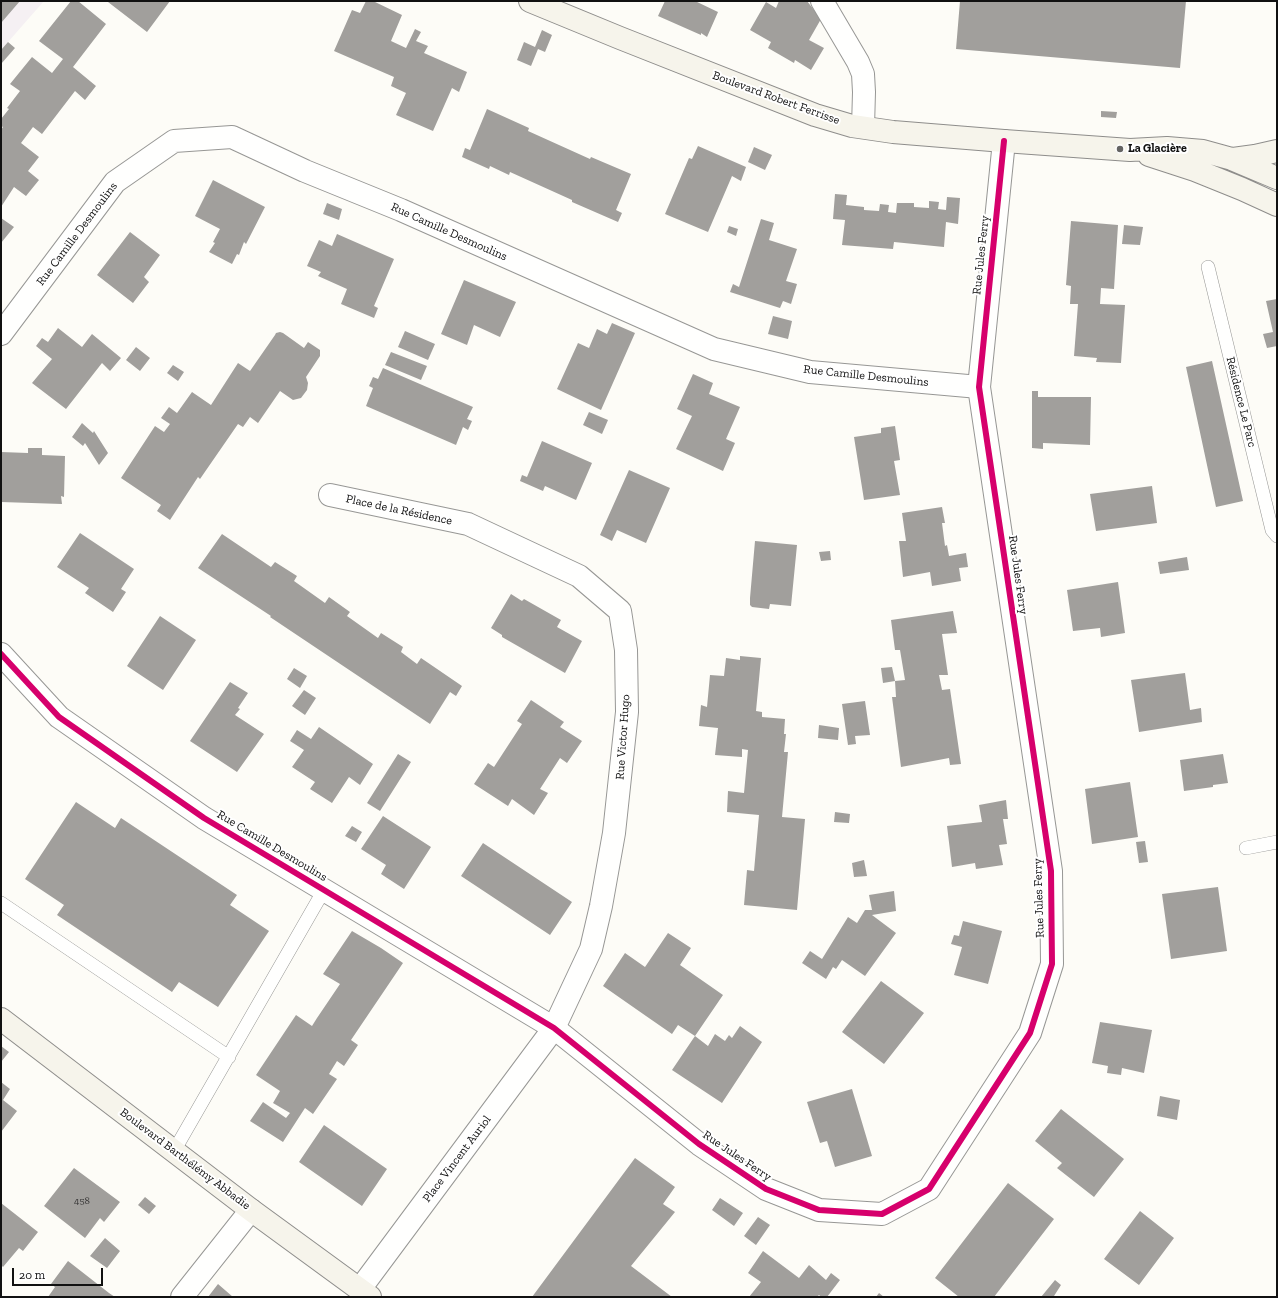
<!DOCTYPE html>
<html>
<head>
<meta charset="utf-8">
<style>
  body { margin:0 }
  #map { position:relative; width:1278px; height:1298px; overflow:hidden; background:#fdfcf7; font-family:"Zilla Slab",serif }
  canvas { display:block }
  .frame { position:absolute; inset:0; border:2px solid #111; pointer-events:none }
  .scale { position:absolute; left:12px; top:1268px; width:91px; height:18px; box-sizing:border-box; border:2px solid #111; border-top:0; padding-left:5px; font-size:12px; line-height:14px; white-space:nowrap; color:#111; -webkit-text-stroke:3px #fff; paint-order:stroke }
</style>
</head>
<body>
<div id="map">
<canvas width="1278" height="1298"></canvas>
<div class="frame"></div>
<div class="scale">20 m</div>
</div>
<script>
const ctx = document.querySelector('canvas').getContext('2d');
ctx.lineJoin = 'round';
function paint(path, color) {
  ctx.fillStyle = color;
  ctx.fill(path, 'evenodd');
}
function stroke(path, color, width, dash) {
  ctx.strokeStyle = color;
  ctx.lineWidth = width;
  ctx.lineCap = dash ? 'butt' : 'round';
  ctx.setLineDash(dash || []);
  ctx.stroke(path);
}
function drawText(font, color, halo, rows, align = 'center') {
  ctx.font = font + ' "Zilla Slab",serif';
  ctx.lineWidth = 4;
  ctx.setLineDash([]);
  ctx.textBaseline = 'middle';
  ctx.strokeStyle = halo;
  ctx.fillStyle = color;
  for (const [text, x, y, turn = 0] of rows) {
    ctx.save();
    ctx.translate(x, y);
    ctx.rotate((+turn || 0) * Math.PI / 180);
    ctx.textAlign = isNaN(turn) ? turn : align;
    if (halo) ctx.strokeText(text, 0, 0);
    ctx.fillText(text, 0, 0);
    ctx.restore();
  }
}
paint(new Path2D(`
  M1,1H44L1,50Z`), '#f5f0f3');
paint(new Path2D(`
  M1,1H20L1,23Z
  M71,1H78L106,24L73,67L96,86L85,100L75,91L42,134L33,127L21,143L39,157L28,171L39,180L26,196L14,187L1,207V130L3,127L1,126V119L9,109L7,108L20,91L10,84L32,57L52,73L63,59L39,41Z
  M109,1H170L147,32L108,2Z
  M366,1H373L402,15L391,41L406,48L415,29L421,32L416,41L428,46L424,53L467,72L459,92L452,88L433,131L396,115L406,93L391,86L394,77L334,51L352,10L360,13Z
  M665,1H695L718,12L707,37L701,33V35L658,16Z
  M779,1H807L821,19L809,40L824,48L811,70L795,60L794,63L768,48L771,42L750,30L766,2L776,8Z
  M960,1H1186L1180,68L956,49Z
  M542,30L552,35L545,52L538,49L531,66L517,60L524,42L535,47Z
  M8,42L15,48L1,64V50Z
  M487,109L529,128L528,131L590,159L591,157L631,174L616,210L622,213L618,222L572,202V200L510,172L509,175L490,166L489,169L462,157L465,148L470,150Z
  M1101,111L1117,112L1116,118L1101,117Z
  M698,146L746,167L741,181L732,176L708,232L665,214L689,158L692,159Z
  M754,147L772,155L765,170L748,162Z
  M213,180L265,207L246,244L244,242L239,255L237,254L232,264L209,252L215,243L213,242L220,229L195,216Z
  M835,194L847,195L846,205L864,207V210L879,211L880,204L889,205L888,212L896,213L897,203H914V207L929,208V201L939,202L938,209L946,210L947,197L960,198L958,224L946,222L944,247L894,242L893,249L842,245L845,220L833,219Z
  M327,203L342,209L339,220L323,214Z
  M1,218L14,227L1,243Z
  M761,219L774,223L769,240L797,249L786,281L797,284L791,304L783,301L780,308L730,292L733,284L739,287Z
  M1071,221L1118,225L1114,289L1101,288L1100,304L1125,305L1121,363L1096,362L1097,358L1074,356L1078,304H1070L1071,286L1066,285Z
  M1124,225L1143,227L1140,245L1122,244Z
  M729,226L738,229L736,236L727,232Z
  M130,232L160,255L144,277L149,282L133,303L97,275Z
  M337,234L394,259L374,306L378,308L374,318L341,304L347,289L318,276L321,272L307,266L319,240L332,246Z
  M464,280L516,302L500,337L474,325L467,345L441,334Z
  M1277,299V346L1267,348L1263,334L1273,332L1266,301Z
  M773,316L792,321L788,339L768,334Z
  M612,323L635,333L601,410L557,389L578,343L589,348L597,329L607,334Z
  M58,328L82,347L92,334L121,358L110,371L102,363L66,409L32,383L52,359L36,346L42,338L48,342Z
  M405,331L435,344L428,360L398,347Z
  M280,332L283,333L304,348L308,342L320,350V356L306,377L308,383L307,390L301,398L293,400L280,391L258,423L250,417L243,427L238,424L200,479L198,477L170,520L157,511L161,505L121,478L155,426L164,432L170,424L161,418L169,407L177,413L192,392L211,405L238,363L250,371L275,335L276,333Z
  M136,347L150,358L140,371L126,360Z
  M391,352L427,366L421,380L385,365Z
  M1212,361L1243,501L1216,507L1186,367Z
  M173,365L184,372L178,381L167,373Z
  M383,368L473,407L467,419L472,421L468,430L463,427L456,445L366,406L373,388L369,386L373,377L378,379Z
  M693,374L713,383L709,394L740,407L726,439L735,443L723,471L676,449L692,416L677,409Z
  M1032,391H1038V397H1091L1090,445L1043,443V449L1032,448Z
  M589,412L608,420L602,434L583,425Z
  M82,423L93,433L94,431L108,453L99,465L85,443L83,446L72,437Z
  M895,426L900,460L894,461L900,495L864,500L854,437L881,433V428Z
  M542,441L592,463L576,500L545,486L543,491L520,481L522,475L527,477Z
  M28,448H42V455L65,456L64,497L61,496L62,504L1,502V452L28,453Z
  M629,470L670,488L646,543L617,530L612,541L600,535Z
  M1152,486L1157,523L1096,531L1090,494Z
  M942,507L945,523H942L945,546L947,545L949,556L966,553L968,567L959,568L961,581L932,586L930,572L903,577L899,541H906L902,513Z
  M80,533L134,569L121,589L126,592L113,612L85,593L89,588L57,567Z
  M222,534L271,567L275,562L297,576L294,581L325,603L329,597L350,612L347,616L378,638L381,633L403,647L401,652L417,664L421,658L462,686L456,696L450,692L430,724L270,617L271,616L198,568Z
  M755,541L797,545L791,606L770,604L769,609L752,607L750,605V598Z
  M830,551L831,560L821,561L819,552Z
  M1187,557L1189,570L1160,574L1158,562Z
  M1118,582L1125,633L1101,637L1100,628L1073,631L1067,590Z
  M511,594L522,601L524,599L561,620L557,627L582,641L565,673L502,637V635L491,628Z
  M953,611L957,633L942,634L948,675H939L942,690L950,689L961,764L950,765L949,758L901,767L892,697H896L895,681L905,680L900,650H895L891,620Z
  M160,616L196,640L163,690L127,666Z
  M740,656L761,658L756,711L762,712V717L785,719L784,734H786L784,752H788L782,817L805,819L797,910L744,905L747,870L754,871L759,815L727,812L728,791L744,793L748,750L742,749V757L715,755L718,728L699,726L701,705L707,707L710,675L724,676L726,658L740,660Z
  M892,667L895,681L883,683L881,668Z
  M294,668L307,676L300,688L287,679Z
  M1185,673L1190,710L1201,708L1202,722L1139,732L1131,680Z
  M230,682L248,693L238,708L240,709L235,715L264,734L237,772L190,741Z
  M304,690L316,698L305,715L292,706Z
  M531,700L564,722L560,727L582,741L567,763L560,758L540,789L548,793L534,815L512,799L508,806L474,784L488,763L494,767L522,724L517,721Z
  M865,701L870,735L855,736L856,744L848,745L842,704Z
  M819,725L839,728L838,740L818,738Z
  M319,727L373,764L360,785L349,777L332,803L310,789L315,782L292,767L304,750L290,741L297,730L311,739Z
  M398,754L411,762L380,811L367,803Z
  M1223,754L1228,783L1213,785V787L1184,791L1180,760Z
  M1130,782L1138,837L1092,844L1085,789Z
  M1006,800L1008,819H1003L1007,844L999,845L1003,865L976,869L975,863L952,867L947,826L982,822L979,805Z
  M76,802L115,828L121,818L237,895L230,905L269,931L218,1007L179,982L172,992L57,915L64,905L25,879Z
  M835,812L850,814L849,823L834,822Z
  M383,816L431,847L404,889L381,874L386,865L361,849Z
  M352,826L362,832L356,842L345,836Z
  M1145,841L1148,862L1139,863L1136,842Z
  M483,843L572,902L550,935L461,876Z
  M864,860L867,876L854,877L852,863Z
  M1218,887L1227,951L1171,959L1162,894Z
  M894,891L896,911L872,915L896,933L865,976L842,960L836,969L833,967L826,979L802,963L810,951L822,959L848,917L857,923L865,910H872L869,895Z
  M963,921L1002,931L988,984L954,975L962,947L951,944L954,935L959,936Z
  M352,931L381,948L403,963L351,1040L358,1045L344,1066L337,1061L329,1074L337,1079L313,1114L305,1108L283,1142L250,1121L263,1102L286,1118L290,1113L273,1103L280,1091L256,1075L296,1015L312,1026L317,1018L340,984L323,974Z
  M668,933L691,948L680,965L723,995L695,1036L678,1025L672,1034L646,1016L603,986L625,953L645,967Z
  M881,981L924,1013L884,1064L842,1032Z
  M1100,1022L1152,1030L1144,1073L1122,1068L1121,1075L1107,1073L1108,1066L1092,1063Z
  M740,1026L762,1042L722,1103L672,1070L695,1036L708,1046L715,1034L725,1041L729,1035L732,1038Z
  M1,1046L9,1052L1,1062Z
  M1,1082L10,1089L3,1100L17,1111L1,1132Z
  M852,1089L872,1156L835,1167L827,1141L820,1143L807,1102Z
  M1160,1096L1180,1100L1177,1120L1157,1116Z
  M1061,1109L1124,1159L1094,1197L1057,1168L1062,1163L1035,1141Z
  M324,1125L387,1169L362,1206L299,1162Z
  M635,1158L675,1187L663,1204L675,1212L631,1266L672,1297H532Z
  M74,1168L120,1202L104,1222L100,1218L85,1238L44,1206Z
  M1008,1183L1054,1219L994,1297H959L935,1278Z
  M145,1197L156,1206L149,1214L138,1205Z
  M720,1198L743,1213L734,1226L712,1210Z
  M1,1203L38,1232L23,1251L19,1248L3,1267L1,1265Z
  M1140,1211L1174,1238L1139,1285L1104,1259Z
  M758,1217L770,1225L756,1245L744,1236Z
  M105,1238L120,1251L107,1268L90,1256Z
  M763,1251L799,1278L809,1265L826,1280L831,1273L840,1280L827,1297H821L819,1295L817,1297H749L761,1282L748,1273Z
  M68,1261L109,1293L115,1297H48L55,1287L51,1284Z
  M1055,1280L1061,1285L1054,1296L1056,1297H1041Z
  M218,1284L233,1297H208Z
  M879,1293L884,1297H876Z`), '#a19f9c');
const lane = new Path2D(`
  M1208,267L1272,530L1277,536
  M1246,848L1277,842
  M1,903L229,1057
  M174,1151L324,890`);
const street = new Path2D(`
  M822,1L858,62L863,74L864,92L863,127
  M1,334L115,182L174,141L232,137L305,171L401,210L714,349L810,372L979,387
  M330,495L468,524L579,576L620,611L626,650L627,712L614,833L601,906L591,949L554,1028L360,1289
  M1,654L59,717L204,818L554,1028L699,1144L766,1189L819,1210L882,1214L929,1189L1030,1033L1052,964L1051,871L979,387L1004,141
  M182,1297L251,1210`);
const secondary = new Path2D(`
  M530,1L620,38L815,115L852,126L893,132L1004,141L1130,150L1167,148L1203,151L1232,159L1277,178
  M1149,155L1195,170L1242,189L1277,205
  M1233,159L1255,156L1277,151
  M1,1019L251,1210L370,1297`);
stroke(lane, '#979795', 14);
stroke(street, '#979795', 24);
stroke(secondary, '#8e8d8b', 24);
stroke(lane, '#fffffe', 13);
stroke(street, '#fffffe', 22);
stroke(secondary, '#f6f4eb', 22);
stroke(new Path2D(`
  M1,654L59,717L204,818L554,1028L699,1144L766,1189L819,1210L882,1214L929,1189L1030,1033L1052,964L1051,871L979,387L1004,141`), '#d6006c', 6);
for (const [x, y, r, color] of [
  [1120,149,4,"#646362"]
]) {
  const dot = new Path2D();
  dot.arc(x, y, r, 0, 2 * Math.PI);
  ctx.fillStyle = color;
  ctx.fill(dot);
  stroke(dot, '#fff', 1.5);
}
drawText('10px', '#353434', null, [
  ["458",82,1201]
]);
drawText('12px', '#111', '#fff', [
  ["Boulevard Robert Ferrisse",776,98,20],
  ["Rue Camille Desmoulins",449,232,24],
  ["Rue Camille Desmoulins",77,234,-53],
  ["Rue Jules Ferry",981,255,-84],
  ["Rue Camille Desmoulins",866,376,6],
  ["Résidence Le Parc",1241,402,76],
  ["Place de la Résidence",399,510,12],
  ["Rue Jules Ferry",1018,575,82],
  ["Rue Victor Hugo",623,737,-86],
  ["Rue Camille Desmoulins",272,846,31],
  ["Rue Jules Ferry",1039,898,-92],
  ["Rue Jules Ferry",737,1156,34],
  ["Boulevard Barthélémy Abbadie",185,1159,37],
  ["Place Vincent Auriol",457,1159,-53]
]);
drawText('bold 12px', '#111', '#fff', [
  ["La Glacière",1128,149]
], 'left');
</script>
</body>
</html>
